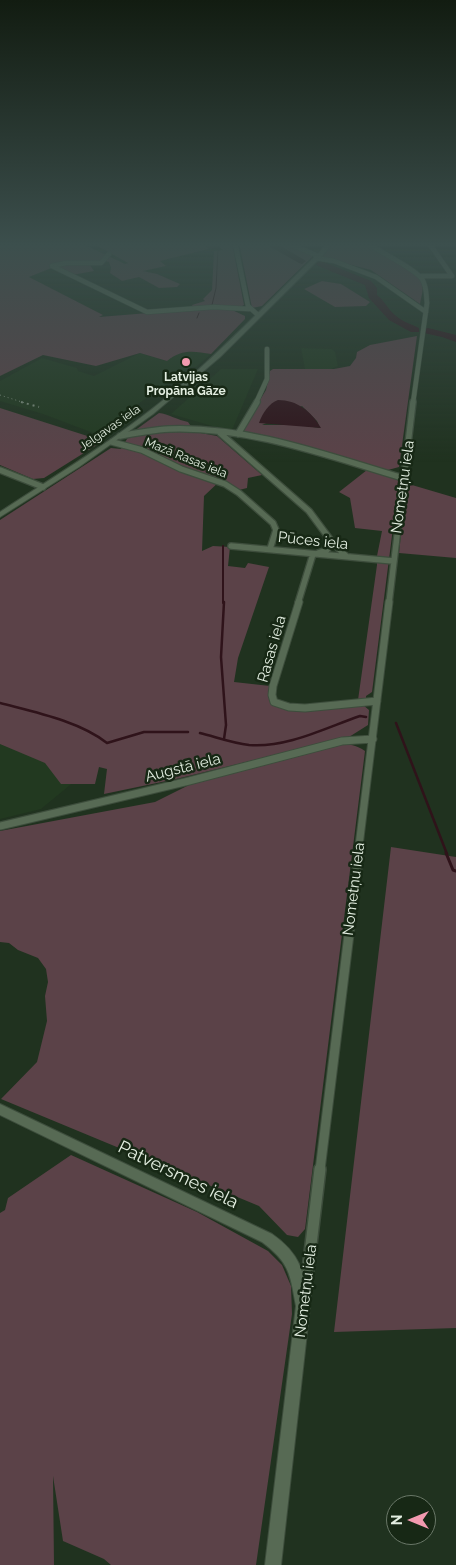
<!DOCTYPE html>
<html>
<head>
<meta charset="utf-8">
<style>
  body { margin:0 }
  #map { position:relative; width:456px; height:1565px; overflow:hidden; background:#20321f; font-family:Raleway,sans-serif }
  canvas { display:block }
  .north { position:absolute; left:386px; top:1495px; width:50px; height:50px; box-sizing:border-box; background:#172815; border:1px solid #697767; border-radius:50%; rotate:270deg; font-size:14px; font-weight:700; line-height:20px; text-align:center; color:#e3eee1 }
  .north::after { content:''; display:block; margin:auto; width:18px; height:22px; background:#f29aaf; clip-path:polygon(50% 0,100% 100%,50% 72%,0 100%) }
</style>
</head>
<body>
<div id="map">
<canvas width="456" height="1565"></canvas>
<div class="north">N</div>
</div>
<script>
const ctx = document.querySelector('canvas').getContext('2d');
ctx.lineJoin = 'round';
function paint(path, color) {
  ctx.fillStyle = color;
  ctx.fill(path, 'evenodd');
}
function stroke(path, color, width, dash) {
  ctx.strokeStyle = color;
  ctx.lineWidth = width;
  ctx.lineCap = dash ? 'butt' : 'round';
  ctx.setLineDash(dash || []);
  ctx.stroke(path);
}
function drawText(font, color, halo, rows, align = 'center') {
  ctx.font = font + ' Raleway,sans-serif';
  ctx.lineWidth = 5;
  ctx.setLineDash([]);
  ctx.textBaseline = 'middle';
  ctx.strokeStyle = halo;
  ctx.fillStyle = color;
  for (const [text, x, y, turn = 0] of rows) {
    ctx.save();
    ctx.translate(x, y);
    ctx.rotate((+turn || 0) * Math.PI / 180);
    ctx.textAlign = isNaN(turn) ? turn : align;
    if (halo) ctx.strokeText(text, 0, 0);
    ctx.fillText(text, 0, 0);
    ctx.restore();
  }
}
paint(new Path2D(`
  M301,348L332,349L335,352L338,366L331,369H305Z
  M193,351L211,354L196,367H190L96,434L43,414L0,401V381L42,358L77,368L78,371L94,376L140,353L166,361L177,354Z
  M221,369H258L232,430L219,428L171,414Z
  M0,741L81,776L41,809L0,819Z`), '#223920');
paint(new Path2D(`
  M0,243H81L125,264L128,263L92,243H203L209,249L160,261L166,266L143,271L157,274L180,284L177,287L159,288L139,277L122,281L110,273L111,268L109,262L101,260L90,265L94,271L72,275L54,267L29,277L103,315L99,317L210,308L230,309L245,316V319L211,354C193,351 182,349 167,361L140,353L96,366L43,355L0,376Z
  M214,243H232L244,305L242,306L193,307L192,305L205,301L203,299L212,290L214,251L223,250Z
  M239,243H285L312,255V257L262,306L252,308Z
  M333,243H366C378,254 416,269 421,281C425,287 421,297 420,304L371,270L324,258L323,256Z
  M322,281L341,284L370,302L366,306L335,307L304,289Z
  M417,336L399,467L388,470L370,467L248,435L241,431L266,390L270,371L273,369H334L350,366L356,358L357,352L370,345ZM302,406L317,421L320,428L298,425H262Z
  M0,408L103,441L44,478L33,479L0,465Z
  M159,413C168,414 178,420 188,422L195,432L217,436L262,475L248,478L247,488L239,490L221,480L204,496L202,551L213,546L230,547L228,566L245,568L248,563L269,567L238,658L234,682L270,686L269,700C284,718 341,707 363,705L369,710L368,725L349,737L176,779L104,794L107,769L99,767L95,784H61L45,763L0,744V520L111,448L121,449L130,434Z
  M367,470L395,477L399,481L372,692L366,696V698L358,700L377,565V556L382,531L355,528L350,498L339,492Z
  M412,485L456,498V558L399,553L406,486Z
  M339,744C349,744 357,745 365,751L305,1229L298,1237L287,1235L259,1206L1,1099L37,1062L47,1021L45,996L48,982L46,969L38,958L18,950L9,943L0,942V831L155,802L191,784Z
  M391,847L456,857V1328L334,1332Z
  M71,1155L197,1212L268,1251L282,1265L291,1286L292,1314L256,1565H111L104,1559L63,1541L53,1476L54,1565H0V1213L5,1210L8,1198Z`), '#5b4248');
paint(new Path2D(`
  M278,400C297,400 311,411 321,428L259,423C262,414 269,403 278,400Z`), '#2f131a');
stroke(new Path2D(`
  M212,305L216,288L218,249
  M197,318L199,313`), '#2f131a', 1);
stroke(new Path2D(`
  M223,546V603`), '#2f131a', 2);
stroke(new Path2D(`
  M224,602L221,657L226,725L224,739
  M0,703C34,712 79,721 107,743L144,732H188
  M396,723L447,854
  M200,733C216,737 232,743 249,745C287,748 325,728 360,716L366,717`), '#2f131a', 2.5);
stroke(new Path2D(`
  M446,853L453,870L456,871`), '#2f131a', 3);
paint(new Path2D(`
  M202,243H217L221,246L211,249Z
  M269,243H276L306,261L302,264L299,263L269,246Z
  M321,261L371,281L377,288V295C385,301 388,310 396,316C403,322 411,324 419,328V332H411L389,320L369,298L365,285L318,266L316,264Z
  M428,328L456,335V342L442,337L424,333V329Z`), '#2f131a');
const minorFar4 = new Path2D(`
  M235,243L248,306L258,315
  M288,243L318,256
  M368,243C382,254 413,267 422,279C427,287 426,295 427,303L413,403
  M316,258L334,261L376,277L426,312
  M52,266L147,312L214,307L249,309
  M52,266L66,263H101L109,254
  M421,276H452L429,243
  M256,403L267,379V349`);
const minorFar3 = new Path2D(`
  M220,433L309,511L332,542
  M238,434L257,402
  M120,436C136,433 152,430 169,429C249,426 328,456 403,478
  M112,442L142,450L181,469L225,484L239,493L273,523L276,530L270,549
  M0,470L43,487
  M231,546L393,561
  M318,553L327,550L332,542L346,556
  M298,603L313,554
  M389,603L413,402`);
const minorFar2 = new Path2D(`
  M299,602L273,686L272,695L274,702L289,707L305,708L377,701
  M0,826L189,781L342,741L373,739
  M358,854L389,602`);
const minorFar1 = new Path2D(`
  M320,1170L359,853`);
const minor = new Path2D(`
  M305,1295L320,1169`);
const tertiary = new Path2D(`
  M327,243H332L324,254L220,357L153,414L79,467L0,517V512C58,474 118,438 172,393C224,349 271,299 320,252Z
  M0,1104L272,1234C301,1254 304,1273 310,1306L281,1565H265L296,1306C290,1274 290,1263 262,1242L0,1115Z`);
stroke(minorFar4, '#3d4d3c', 5.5);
stroke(minorFar3, '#3d4d3c', 8);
stroke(minorFar2, '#3d4d3c', 9);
stroke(minorFar1, '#3d4d3c', 11);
stroke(minor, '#3d4d3c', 14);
stroke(tertiary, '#3d4d3c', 2);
stroke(minorFar4, '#576a54', 4.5);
stroke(minorFar3, '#576a54', 5.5);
stroke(minorFar2, '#576a54', 7);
stroke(minorFar1, '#576a54', 9);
stroke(minor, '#576a54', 11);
paint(tertiary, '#576a54');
stroke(new Path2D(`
  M0,395L25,403`), '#7c8b7b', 1, [1, 3]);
stroke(new Path2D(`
  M21,402L39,407`), '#7c8b7b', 2, [2, 4]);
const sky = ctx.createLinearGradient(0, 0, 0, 462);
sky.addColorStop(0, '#121c11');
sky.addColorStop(0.53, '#3c4f4d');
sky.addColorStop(1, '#3c4f4d00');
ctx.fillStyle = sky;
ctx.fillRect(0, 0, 456, 462);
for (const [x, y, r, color] of [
  [186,362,5,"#f29aaf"]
]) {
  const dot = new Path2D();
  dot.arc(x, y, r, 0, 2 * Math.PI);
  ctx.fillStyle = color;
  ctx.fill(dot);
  stroke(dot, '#172815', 2);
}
drawText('bold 12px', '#e3eee1', '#172815', [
  ["Latvijas",186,377],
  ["Propāna Gāze",186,391]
]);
drawText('12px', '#e3eee1', '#172815', [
  ["Jelgavas iela",110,428,-35],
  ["Mazā Rasas iela",186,458,22]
]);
drawText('15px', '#e3eee1', '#172815', [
  ["Nometņu iela",403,487,-82],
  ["Pūces iela",313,541,6],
  ["Rasas iela",272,649,-74],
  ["Augstā iela",183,768,-14],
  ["Nometņu iela",354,889,-83],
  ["Nometņu iela",306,1291,-83]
]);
drawText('18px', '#e3eee1', '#172815', [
  ["Patversmes iela",178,1175,26]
]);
</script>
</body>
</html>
